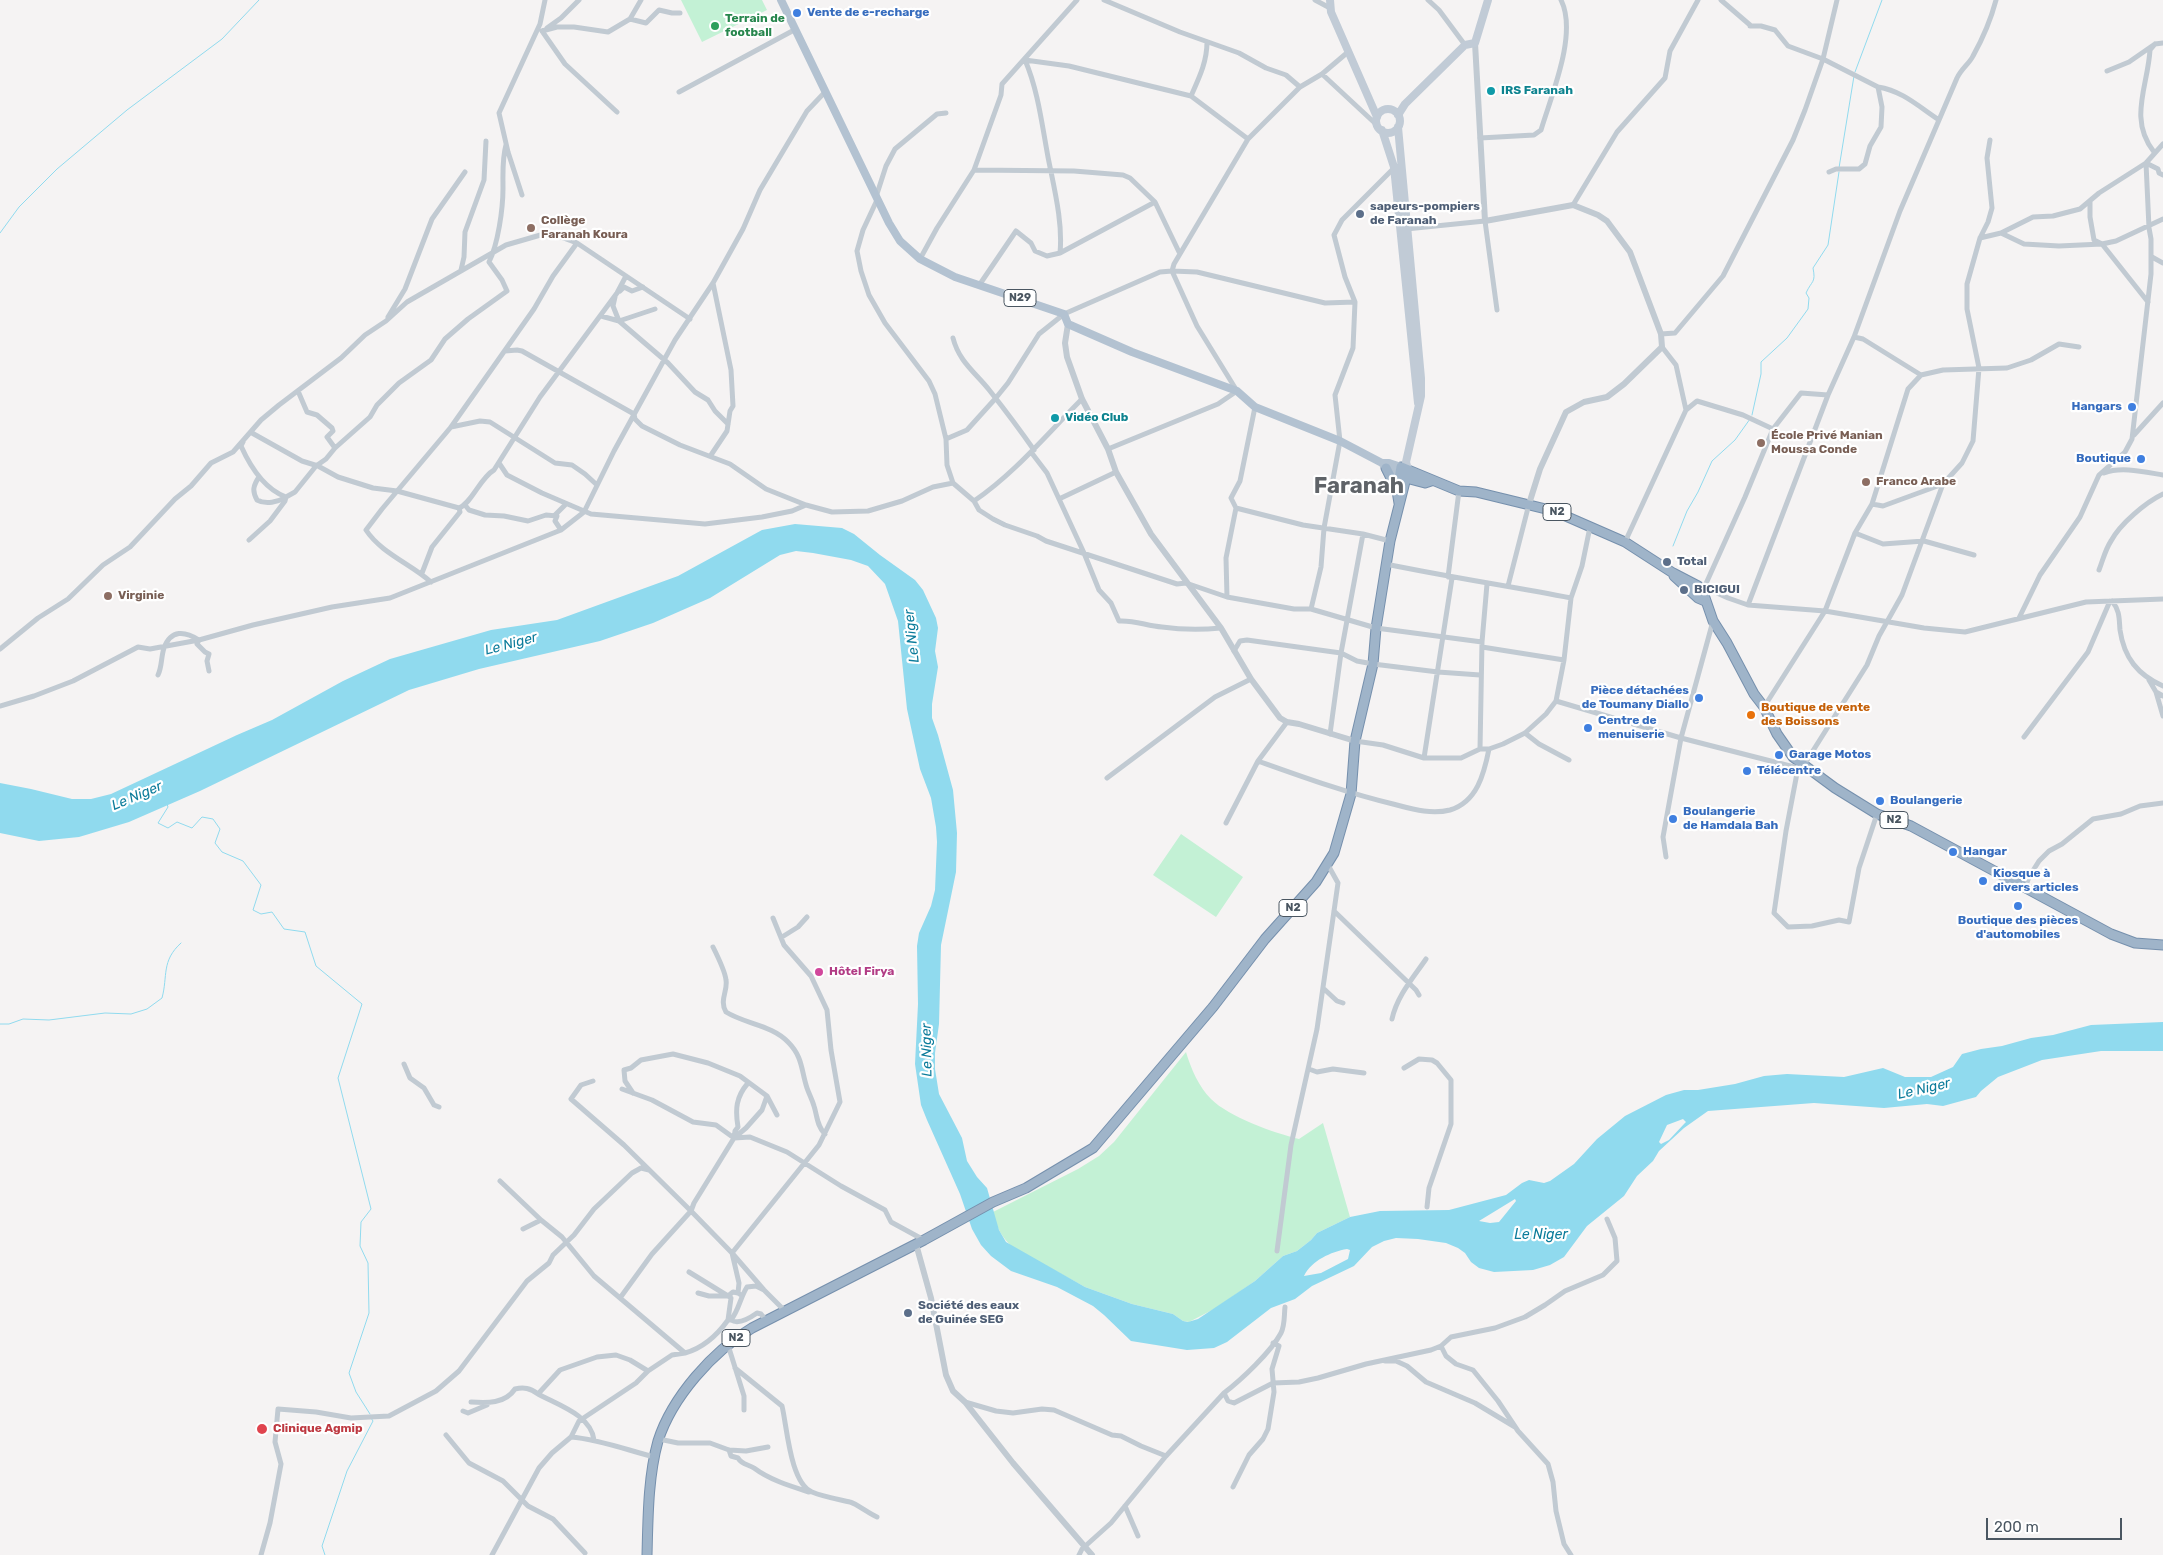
<!DOCTYPE html>
<html>
<head>
<meta charset="utf-8">
<style>
  body { margin:0 }
  #map { position:relative; width:2163px; height:1555px; overflow:hidden; background:#f5f3f3; font-family:Rubik,sans-serif }
  canvas { display:block }
  .scale { position:absolute; left:1986px; top:1518px; width:136px; height:22px; box-sizing:border-box; border:2px solid #4a5661; border-top:0; padding-left:6px; font-size:15px; line-height:18px; white-space:nowrap; color:#4a5661; -webkit-text-stroke:4px #fff; paint-order:stroke }
</style>
</head>
<body>
<div id="map">
<canvas width="2163" height="1555"></canvas>
<div class="scale">200 m</div>
</div>
<script>
const ctx = document.querySelector('canvas').getContext('2d');
ctx.lineJoin = 'round';
function paint(path, color) {
  ctx.fillStyle = color;
  ctx.fill(path, 'evenodd');
}
function stroke(path, color, width, dash) {
  ctx.strokeStyle = color;
  ctx.lineWidth = width;
  ctx.lineCap = dash ? 'butt' : 'round';
  ctx.setLineDash(dash || []);
  ctx.stroke(path);
}
function drawText(font, color, halo, rows, align = 'center') {
  ctx.font = font + ' Rubik,sans-serif';
  ctx.lineWidth = 4.5;
  ctx.setLineDash([]);
  ctx.textBaseline = 'middle';
  ctx.strokeStyle = halo;
  ctx.fillStyle = color;
  for (const [text, x, y, turn = 0] of rows) {
    ctx.save();
    ctx.translate(x, y);
    ctx.rotate((+turn || 0) * Math.PI / 180);
    ctx.textAlign = isNaN(turn) ? turn : align;
    if (halo) ctx.strokeText(text, 0, 0);
    ctx.fillText(text, 0, 0);
    ctx.restore();
  }
}
paint(new Path2D(`
  M681,0H762L767,10L702,42Z
  M1181,834L1243,877L1216,917L1153,875Z
  M1186,1052C1191,1069 1199,1087 1211,1099C1229,1117 1274,1133 1299,1139L1323,1123L1350,1217L1317,1233L1311,1240L1297,1251L1283,1256L1255,1281L1216,1308L1189,1322L1183,1321L1173,1314L1132,1304L1085,1287L1014,1248C1002,1239 996,1226 993,1212L1078,1169L1099,1156L1114,1142Z`), '#c3f1d5');
paint(new Path2D(`
  M795,524L842,528L854,534L880,555L915,580L923,590L936,618L938,628L935,651L938,667L932,704V718L938,735L953,790L957,833L956,872L941,945L939,1024L935,1053V1069L939,1094L962,1138L967,1161L977,1177L987,1188L999,1230L1006,1242L1085,1287L1132,1304L1173,1314L1183,1321L1188,1322L1198,1319L1255,1281L1283,1256L1297,1251L1311,1240L1317,1233L1350,1217L1380,1211L1449,1210L1506,1195L1522,1183L1529,1180L1544,1183L1550,1181L1574,1164L1597,1139L1625,1116L1666,1095L1684,1090H1698L1735,1084L1764,1076L1787,1074L1844,1077L1883,1068L1905,1077H1931L1953,1067L1962,1054L1981,1049L2002,1046L2031,1038L2053,1035L2091,1025L2163,1022V1051H2101L2042,1060L1998,1077L1981,1091L1976,1097L1943,1106L1927,1104L1884,1108L1814,1103L1708,1111L1684,1128L1659,1151L1653,1161L1637,1176L1624,1196L1587,1226L1564,1257L1550,1265L1533,1270L1494,1272L1479,1268L1471,1262L1465,1253L1458,1248L1446,1243L1418,1239L1396,1238L1384,1241L1372,1247L1354,1266L1312,1286L1295,1299L1271,1308L1227,1342L1214,1348L1187,1350L1131,1341L1104,1315L1093,1306L1057,1287L1011,1271L991,1256L981,1245L972,1229L960,1194L927,1120L921,1105L915,1064L918,1004L917,946L919,933L931,906L935,890L937,842L936,827L931,798L920,769L907,709L898,621L885,584L868,566L851,560L813,553L796,551L780,555L710,598L653,623L600,641L479,669L409,690L200,791L129,822L79,837L39,841L0,833V783L31,789L72,799H91L111,794L237,735L272,720L343,681L390,659L491,630L557,620L678,576L762,530ZM1683,1119L1686,1122L1684,1124L1669,1140L1661,1144L1659,1142L1667,1125ZM1515,1199L1516,1201L1499,1222L1490,1223L1479,1221ZM1347,1249L1350,1250L1348,1259L1321,1273L1304,1276C1312,1260 1331,1252 1347,1249Z`), '#90daee');
stroke(new Path2D(`
  M1855,72L1882,0
  M1839,168L1854,76
  M0,233L19,207L57,169L127,110L222,39L259,0
  M1752,415L1761,374V362L1787,338L1808,309L1809,298L1806,293C1812,280 1816,283 1813,268L1828,245L1839,172
  M1673,546L1687,511L1698,492L1712,461L1735,440L1750,419
  M167,804L168,807L158,823L168,828L177,822L192,828L202,817L213,819L220,829L215,843L222,852L243,861L261,885L253,910L261,914L272,912L284,929L305,932L316,966L362,1004L338,1078L371,1209L361,1222L360,1246L368,1263L369,1313L349,1373L356,1392L370,1414
  M0,1024H9L23,1019L49,1020L105,1013L131,1014L147,1009L162,998C168,976 161,961 181,943
  M325,1555L322,1546L347,1471L373,1421L371,1418`), '#90daee', 1);
const trunk = new Path2D(`
  M1386,468L1397,490
  M1402,477L1425,483L1431,481
  M1399,503L1397,491L1401,467L1459,491L1476,492L1554,511L1625,542L1673,573L1698,586L1703,592L1713,621L1727,643L1754,694L1764,707L1777,734L1793,757L1835,788L1877,814L1911,826L2111,934L2135,943L2163,945
  M1674,576L1698,598L1705,601
  M647,1555C648,1518 648,1477 658,1441C672,1397 713,1351 752,1328L924,1240L993,1202L1026,1188L1093,1148L1213,1007L1265,939L1316,882L1334,853L1351,794L1355,741L1373,664L1376,628L1390,541L1408,470`);
stroke(trunk, '#7690ad', 11);
stroke(new Path2D(`
  M1104,0L1180,32L1239,53L1266,68L1286,75L1300,87
  M1315,0L1330,8
  M1428,0L1439,10L1465,45
  M1721,0L1750,25
  M630,19L641,0
  M1750,26H1761L1775,30L1788,46L1823,59L1878,87L1882,107L1881,127L1870,146L1865,164L1859,169H1836L1829,172
  M547,28L561,18L579,0
  M542,31L557,27H574L608,32L630,19L646,23L659,10L672,13H680
  M542,31L565,64L617,112
  M1025,60L1069,66L1191,96L1248,139
  M2107,71L2129,62L2155,44L2163,43
  M1322,74L1378,126
  M1878,87C1903,91 1919,107 1939,120
  M679,92L796,29
  M1191,96C1199,78 1207,62 1207,42
  M1480,138L1534,135L1541,130C1551,96 1578,34 1561,0
  M2154,152C2128,119 2148,86 2150,50L2155,44
  M974,170L1074,171L1123,175L1130,178L1155,202L1060,253C1063,222 1054,188 1048,157C1042,125 1038,90 1025,60
  M522,195L508,152L499,113L540,24L545,0
  M876,197L886,166L895,149L937,114L946,113
  M877,200L863,230L857,251L861,271L869,295L885,323L929,381L935,394L946,439L947,465L953,483L974,501L979,510L993,519L1005,525L1037,536L1046,541L1177,584L1186,583L1227,597L1294,609H1311L1376,628L1482,642
  M1155,202L1179,252
  M2090,202V217L2094,240L2102,244L2148,302
  M1573,205L1617,132L1665,78L1670,51L1698,0
  M1406,229L1485,221L1497,310
  M2001,233L2024,244L2059,246L2102,244L2116,241L2163,219
  M1980,238L2001,233L2033,217L2053,216L2080,209L2099,193L2146,163L2158,169L2159,173L2163,175
  M2152,257L2163,263
  M920,259L937,228L974,170L1001,95L1002,84L1077,0
  M461,270L464,257L465,232L484,180L486,141
  M980,284L1016,231L1031,243L1035,251L1047,256L1060,253
  M620,291L624,287L632,291L643,287
  M615,297L613,306L619,321L655,309
  M601,316L619,321L668,363L695,392L708,400L715,411L728,424
  M388,317L405,289L432,219L465,172
  M1661,334L1675,333L1723,276L1793,140L1805,110L1823,59L1837,0
  M1854,337L1863,339L1921,375L1943,370L2007,368L2031,360L2059,344L2079,347
  M953,338C959,362 976,373 990,391C1005,410 1020,430 1034,450
  M1662,347L1676,365L1686,410
  M505,351L517,350L522,351L634,414L635,419L642,426L680,445L730,464L766,489L806,505
  M298,391L307,412L317,415L332,428L333,431L327,437L335,448
  M1255,407L1240,481L1231,498L1236,508L1303,525L1363,534L1390,541
  M451,427L480,421L490,422L555,463L572,465L585,474L597,485
  M252,433L302,461L318,466L338,477L373,488L397,491L459,508
  M2134,435L2163,403
  M946,439L967,430L995,399L1008,383L1039,334L1064,314L1160,272L1172,271L1197,272L1325,303L1355,302
  M243,442L241,446C250,466 264,489 286,497L295,492L316,466L326,459L335,448L370,417L377,405L399,383L431,360L445,339L468,319L507,291L502,280L489,262C498,244 503,209 503,188C503,174 502,159 506,145
  M1108,449L1218,404L1237,391L1197,326L1172,271L1174,264L1248,139L1300,87L1322,74L1348,52
  M1031,452L1047,473L1084,553L1099,590L1111,603L1119,621C1135,620 1147,626 1162,627C1184,630 1199,630 1221,628
  M711,455L727,431L730,411L733,406L731,370L713,283
  M499,463L507,475L542,493L591,514L705,524L762,517L792,511L806,505L832,512L868,511L902,501L933,487L953,483
  M2104,473C2121,466 2145,472 2163,475
  M1059,499L1116,472
  M974,501C1015,473 1046,435 1082,399
  M1872,504L1883,506L1943,484
  M465,505L469,510L485,515L504,516L528,521L546,515L557,516L555,521L561,530
  M554,516L566,504
  M1855,533L1883,544L1924,541L1974,555
  M249,540L270,521L285,501L286,497C278,502 266,505 257,500C252,491 253,486 259,477
  M1625,542L1686,410L1697,401L1743,415L1773,429
  M1386,564C1448,577 1509,586 1571,598
  M2099,570C2103,560 2105,550 2111,541C2120,524 2146,502 2163,494
  M422,573L432,547L460,512L459,508C472,503 480,478 494,470L540,397L617,293L626,276
  M1448,577L1459,491
  M431,582C411,564 381,553 366,530L382,509L451,427L534,309L553,276L577,243
  M1508,586L1529,504
  M1704,587L1728,598L1748,605L1825,611L1924,628L1965,632L2086,602L2163,599
  M1704,588L1745,497L1773,429L1801,393L1828,395
  M1227,597L1226,558L1236,508
  M2112,601C2120,611 2119,618 2120,630C2124,658 2138,675 2163,686
  M1748,605L1828,395L1854,337L1900,211L1957,78C1962,68 1969,64 1973,56C1983,38 1991,19 1996,0
  M1311,609L1321,567L1324,528L1340,441L1335,395L1353,348L1355,302L1345,277L1334,235L1342,220L1396,166
  M2019,618L2040,575L2080,517L2099,475L2125,452L2132,439L2151,274V239L2149,228L2146,163L2163,144
  M1482,647L1564,660
  M0,649L38,618L68,599L103,565L130,547L175,499L191,486L211,463L233,452L261,420L279,405L341,358L365,335L386,321L407,302L506,245L544,234L558,236L577,243L690,319
  M1234,651L1240,641L1247,640L1341,653L1357,661L1373,664L1438,672L1480,675
  M158,675C162,667 161,657 164,648C171,629 185,631 199,640L197,644L205,652L209,654L207,661L209,671
  M2149,680L2156,692L2163,696
  M2156,692L2163,716
  M1556,701L1564,660L1571,598L1582,566L1590,527
  M0,706L34,696L73,681L138,647L150,649L199,640L253,625L332,607L390,598L561,530L584,512L614,451L675,340L713,283L743,229L760,190L807,111L825,92
  M1764,707L1825,611L1855,533L1872,504L1908,389L1921,375
  M1525,733L1539,744L1569,760
  M1330,734L1341,653L1363,534
  M2024,737L2088,652L2110,601
  M1355,741L1383,745L1424,758H1461L1480,749H1489L1503,744L1525,733L1546,714L1556,701L1681,738L1798,768
  M1480,749L1482,642L1487,584
  M1424,758L1452,578
  M1258,761C1303,777 1347,793 1393,804C1412,809 1431,815 1450,810C1477,802 1484,774 1489,749
  M1107,778L1215,697L1251,679
  M1877,814L1859,868L1849,922L1839,920L1812,926L1788,927L1774,913L1786,831L1798,768L1804,765L1867,665L1879,636L1902,595L1943,484L1962,463L1973,441L1979,368L1967,309V284L1980,238L1988,222L1992,208L1987,158L1990,140
  M1226,823L1258,761L1287,722
  M1666,857L1663,837L1681,738L1713,621
  M2025,888L2029,877L2039,861L2049,851L2062,844L2093,819L2121,814L2140,806L2163,803
  M1334,911L1416,990L1419,995
  M782,937L798,927L807,917
  M713,947C717,955 725,971 726,980C728,991 719,1000 726,1012C745,1024 772,1025 788,1042C803,1057 801,1070 807,1088C809,1094 812,1099 814,1106C817,1115 817,1127 825,1134
  M1323,988L1337,1001L1343,1003
  M1392,1019C1397,996 1413,978 1426,959
  M404,1064L410,1078L424,1088L434,1105L439,1107
  M1404,1068L1419,1059L1432,1060L1437,1063L1451,1080V1124L1429,1188L1427,1207
  M1309,1069L1317,1072L1333,1069L1364,1073
  M593,1081L581,1085L571,1099L624,1145L691,1211L652,1254L620,1298L685,1353C703,1348 718,1334 728,1320H731C739,1310 740,1298 747,1287L756,1286L764,1290
  M622,1089L652,1100L693,1122L716,1125L734,1138L750,1137L787,1152L841,1186L885,1210L891,1222L924,1240
  M633,1093L625,1081L624,1070L631,1068L641,1060L673,1054L708,1063L740,1076L767,1096L777,1115
  M767,1096L762,1110L746,1128L734,1138L694,1203L691,1211L732,1253L764,1290L785,1311
  M734,1138L735,1131L738,1127C735,1109 736,1097 748,1083
  M500,1181L541,1220
  M523,1229L541,1220L562,1237L594,1276L620,1298
  M1277,1251L1291,1145L1317,1029L1334,911L1338,883L1328,865
  M689,1272L728,1296L733,1292L738,1293
  M698,1293L709,1296H728L731,1298L728,1320
  M741,1295L738,1293L739,1283L732,1253L819,1145L840,1102L831,1050L827,1010L811,976L784,945L773,918
  M731,1320C739,1325 750,1318 757,1313L761,1314L766,1320
  M728,1345L744,1396V1410
  M1441,1346L1446,1356L1456,1364L1473,1370L1498,1401L1518,1431L1548,1464L1553,1482L1556,1511L1564,1544L1571,1555
  M1385,1361H1396L1407,1366L1426,1382L1475,1403L1515,1427
  M735,1368L782,1406C787,1426 790,1483 812,1492C824,1497 837,1499 850,1502C855,1503 870,1514 877,1517
  M1224,1393C1241,1380 1271,1352 1281,1333C1285,1325 1284,1316 1285,1307
  M538,1394C558,1405 591,1415 594,1440
  M471,1402C487,1403 505,1404 515,1389C524,1387 530,1388 538,1394L560,1370L597,1357L616,1355L630,1360L648,1371
  M965,1402L996,1411L1013,1413L1042,1409L1054,1410L1112,1435L1121,1436L1141,1446L1166,1456
  M463,1411L468,1413L487,1405
  M446,1435L469,1463L503,1481L528,1506L553,1519L585,1553
  M571,1437L579,1421L636,1383L648,1371L672,1355L685,1353
  M659,1439L678,1443H710L729,1450L746,1451L768,1447
  M729,1450L731,1456L738,1458C742,1465 748,1464 754,1468C770,1480 790,1486 809,1492
  M1233,1487L1249,1455L1263,1439L1268,1429L1274,1392L1272,1369L1279,1346L1273,1343
  M1125,1506L1138,1536
  M261,1555L270,1523L281,1464L275,1442L278,1409L316,1412L351,1418L389,1416L436,1391L459,1371L527,1281L549,1263L553,1255L574,1235L594,1209L632,1173L641,1168L649,1170
  M492,1555L539,1468L552,1453L571,1437C598,1439 627,1450 654,1457
  M1079,1555L1082,1549L1111,1523L1166,1456L1224,1393L1228,1401L1234,1403L1273,1383L1299,1382L1318,1378L1366,1364L1431,1350L1441,1346L1451,1337L1495,1328L1525,1317L1545,1305L1565,1291L1603,1275L1617,1261L1615,1238L1607,1219`), '#c1cad2', 5);
stroke(new Path2D(`
  M1475,43L1485,221L1573,205L1598,215L1607,221L1630,252L1661,334L1662,347L1624,384L1607,397L1584,402L1566,412L1540,469L1529,504
  M1068,324L1065,343L1067,357L1082,399L1108,449L1116,472L1151,534L1221,628L1251,679L1280,718L1287,722L1299,724L1355,741
  M916,1244L931,1298L946,1375L953,1391L965,1402L1013,1463L1092,1555`), '#c1cad2', 6);
stroke(new Path2D(`
  M1330,0L1331,12L1377,117
  M1376 121a12 12 0 1 1 24 0a12 12 0 1 1-24 0Z
  M1398,115L1405,104L1465,45L1475,43L1488,0
  M1398,127L1421,378V396L1406,462L1408,470
  M1382,130L1394,167L1418,403`), '#c1cbd6', 8);
stroke(new Path2D(`
  M781,0L889,223L900,241L920,259L955,277L1064,314L1068,324L1132,352L1237,391L1255,407L1340,441L1382,463L1399,476
  M1382,463H1389L1401,467`), '#b3c2d1', 8);
stroke(trunk, '#9fb4c9', 9);
for (const [x, y, r, color] of [
  [797,13,5,"#3f7fe0"],
  [715,26,5,"#2e9e5b"],
  [1491,91,5,"#0f9aa8"],
  [1360,214,5,"#5c6f8a"],
  [531,228,5,"#8d6e63"],
  [2132,407,5,"#3f7fe0"],
  [1055,418,5,"#0f9aa8"],
  [1761,443,5,"#8d6e63"],
  [2141,459,5,"#3f7fe0"],
  [1866,482,5,"#8d6e63"],
  [1667,562,5,"#5c6f8a"],
  [1684,590,5,"#5c6f8a"],
  [108,596,5,"#8d6e63"],
  [1699,698,5,"#3f7fe0"],
  [1751,715,5,"#e8710a"],
  [1588,728,5,"#3f7fe0"],
  [1779,755,5,"#3f7fe0"],
  [1747,771,5,"#3f7fe0"],
  [1880,801,5,"#3f7fe0"],
  [1673,819,5,"#3f7fe0"],
  [1953,852,5,"#3f7fe0"],
  [1983,881,5,"#3f7fe0"],
  [2018,906,5,"#3f7fe0"],
  [819,972,5,"#d1479c"],
  [908,1313,5,"#5c6f8a"],
  [262,1429,6,"#e0444e"]
]) {
  const dot = new Path2D();
  dot.arc(x, y, r, 0, 2 * Math.PI);
  ctx.fillStyle = color;
  ctx.fill(dot);
  stroke(dot, '#fff', 2);
}
for (const [x, y, w] of [
  [1020,298,32],
  [1557,512,28],
  [1894,820,28],
  [1293,908,28],
  [736,1338,28]
]) {
  const box = new Path2D();
  box.roundRect(x - w / 2, y - 8.5, w, 17, 4);
  ctx.fillStyle = '#fff';
  ctx.fill(box);
  stroke(box, '#4a5661', 1);
}
drawText('bold 11px', '#4a5661', null, [
  ["N29",1020,298],
  ["N2",1557,512],
  ["N2",1894,820],
  ["N2",1293,908],
  ["N2",736,1338]
]);
drawText('bold 12px', '#366cbe', '#fff', [
  ["Vente de e-recharge",807,13],
  ["Hangars",2122,407,"right"],
  ["Boutique",2131,459,"right"],
  ["Pièce détachées",1689,691,"right"],
  ["de Toumany Diallo",1689,705,"right"],
  ["Centre de",1598,721],
  ["menuiserie",1598,735],
  ["Garage Motos",1789,755],
  ["Télécentre",1757,771],
  ["Boulangerie",1890,801],
  ["Boulangerie",1683,812],
  ["de Hamdala Bah",1683,826],
  ["Hangar",1963,852],
  ["Kiosque à",1993,874],
  ["divers articles",1993,888],
  ["Boutique des pièces",2018,921,"center"],
  ["d'automobiles",2018,935,"center"]
], 'left');
drawText('bold 12px', '#27864d', '#fff', [
  ["Terrain de",725,19],
  ["football",725,33]
], 'left');
drawText('bold 12px', '#0d838f', '#fff', [
  ["IRS Faranah",1501,91],
  ["Vidéo Club",1065,418]
], 'left');
drawText('bold 12px', '#4e5e75', '#fff', [
  ["sapeurs-pompiers",1370,207],
  ["de Faranah",1370,221],
  ["Total",1677,562],
  ["BICIGUI",1694,590],
  ["Société des eaux",918,1306],
  ["de Guinée SEG",918,1320]
], 'left');
drawText('bold 12px', '#785e54', '#fff', [
  ["Collège",541,221],
  ["Faranah Koura",541,235],
  ["École Privé Manian",1771,436],
  ["Moussa Conde",1771,450],
  ["Franco Arabe",1876,482],
  ["Virginie",118,596]
], 'left');
drawText('bold 12px', '#c56008', '#fff', [
  ["Boutique de vente",1761,708],
  ["des Boissons",1761,722]
], 'left');
drawText('bold 12px', '#b23c85', '#fff', [
  ["Hôtel Firya",829,972]
], 'left');
drawText('bold 12px', '#be3a42', '#fff', [
  ["Clinique Agmip",273,1429]
], 'left');
drawText('italic 14px', '#0c7c9b', '#fff', [
  ["Le Niger",912,636,-96],
  ["Le Niger",511,644,-15],
  ["Le Niger",137,796,-23],
  ["Le Niger",927,1050,-91],
  ["Le Niger",1924,1089,-13],
  ["Le Niger",1541,1235]
]);
drawText('bold 22px', '#5f6368', '#fff', [
  ["Faranah",1359,487]
]);
</script>
</body>
</html>
